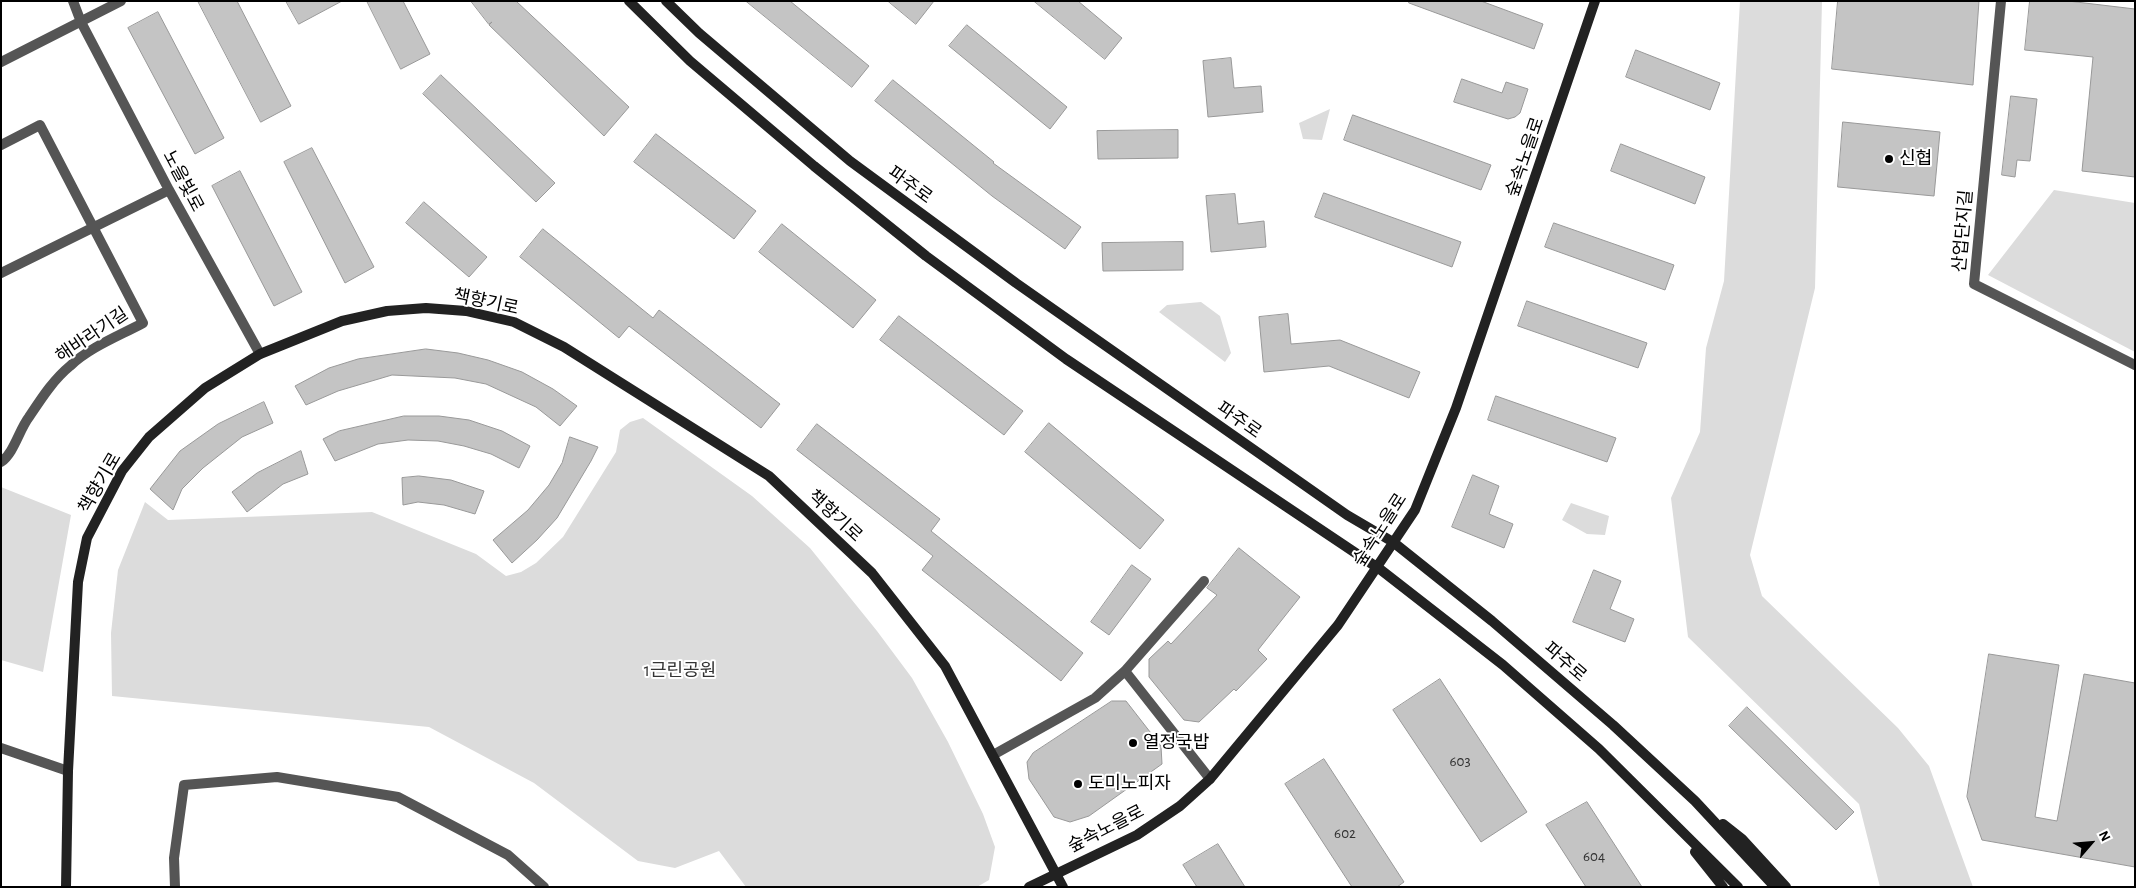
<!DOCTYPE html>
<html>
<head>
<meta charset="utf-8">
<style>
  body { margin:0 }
  #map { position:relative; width:2136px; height:888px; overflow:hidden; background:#fff; font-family:"Alegreya Sans",sans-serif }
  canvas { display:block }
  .frame { position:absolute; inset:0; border:2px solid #000; pointer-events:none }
  .north { position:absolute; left:2066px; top:818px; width:50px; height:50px; -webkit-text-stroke:4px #fff; paint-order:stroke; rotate:63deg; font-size:14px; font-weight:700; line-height:20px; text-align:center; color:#000 }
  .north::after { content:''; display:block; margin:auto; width:18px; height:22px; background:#000; clip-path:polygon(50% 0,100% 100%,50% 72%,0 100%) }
</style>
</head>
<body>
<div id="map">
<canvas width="2136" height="888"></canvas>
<div class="frame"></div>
<div class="north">N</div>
</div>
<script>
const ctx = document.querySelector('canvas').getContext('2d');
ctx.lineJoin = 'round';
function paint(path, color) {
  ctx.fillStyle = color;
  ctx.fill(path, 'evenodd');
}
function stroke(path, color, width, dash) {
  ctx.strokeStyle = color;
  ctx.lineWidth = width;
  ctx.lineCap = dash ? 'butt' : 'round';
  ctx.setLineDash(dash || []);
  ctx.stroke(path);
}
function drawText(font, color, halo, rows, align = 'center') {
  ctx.font = font + ' "Alegreya Sans","Noto Sans KR",sans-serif';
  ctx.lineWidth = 4;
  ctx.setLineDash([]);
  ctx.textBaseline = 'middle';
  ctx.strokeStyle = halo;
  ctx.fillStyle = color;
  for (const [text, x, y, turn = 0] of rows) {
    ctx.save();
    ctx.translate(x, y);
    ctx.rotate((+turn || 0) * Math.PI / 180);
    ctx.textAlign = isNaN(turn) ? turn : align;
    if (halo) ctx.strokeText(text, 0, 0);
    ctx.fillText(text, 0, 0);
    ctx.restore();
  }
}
paint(new Path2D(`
  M1740,1H1822L1815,288L1750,555L1762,596L1898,728L1929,766L1973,887H1880L1859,804L1688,637L1671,498L1700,432L1706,348L1724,281Z
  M1330,109L1322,140L1303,139L1299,123Z
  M2054,190L2135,203V352L1988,275Z
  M1201,302L1220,316L1231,353L1225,362L1159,312L1167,305Z
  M643,418L752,496L810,548L877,631L912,678L948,742L983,814L995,847L989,880L977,887H746L719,851L675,868L638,861L534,783L429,727L112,696L111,633L118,570L145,502L168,520L372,512L476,554L506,576L521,572L536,563L563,537L616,452L620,430L630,422Z
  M1,487L71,515L43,672L1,660Z
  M1571,503L1609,516L1605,535L1587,534L1562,520Z`), '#dcdcdc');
const building = new Path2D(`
  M198,1H237L291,106L261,122Z
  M286,1H342L299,24Z
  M367,1H403L430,54L401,69Z
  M471,1H516L629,107L604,136L489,25L492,22L489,24Z
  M746,1H790L869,66L852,87Z
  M888,1H934L916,24Z
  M1034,1H1078L1122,38L1105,59Z
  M1409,1H1481L1543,24L1534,49L1409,3Z
  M1838,1H1979L1973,85L1832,69Z
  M2030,1H2068L2135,9V177L2082,171L2093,57L2025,50Z
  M158,12L224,138L195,154L128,28Z
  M967,25L1067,107L1050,129L949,46Z
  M1636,50L1720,83L1710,110L1626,77Z
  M1231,58L1234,88L1261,86L1263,112L1208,117L1203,61Z
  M441,75L555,183L536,202L423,94Z
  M1462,79L1502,93L1506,82L1528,89L1520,113L1515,117L1508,119L1454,102Z
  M893,80L994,162L993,163L1081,227L1065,249L992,196L875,101Z
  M2011,96L2037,99L2030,161L2017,160L2015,177L2002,175Z
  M1353,115L1491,165L1481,190L1344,140Z
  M1843,122L1940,132L1934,196L1838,187Z
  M1178,130V158L1098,159L1097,131Z
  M656,134L756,211L734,239L634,162Z
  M1621,144L1705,177L1695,204L1611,171Z
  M312,148L374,267L345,283L284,162Z
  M240,171L302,292L274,306L212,186Z
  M1324,193L1461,242L1452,267L1315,217Z
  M1235,194L1238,224L1264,221L1266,247L1211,252L1206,196Z
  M424,202L487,257L469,277L406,223Z
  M1554,223L1674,265L1665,290L1545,247Z
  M782,224L876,300L853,328L759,252Z
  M543,229L653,318L659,310L780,404L761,428L629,326L619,338L520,257Z
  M1183,242V270L1103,271L1102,243Z
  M1527,301L1647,343L1638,368L1518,326Z
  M1288,314L1291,344L1340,340L1420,372L1409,398L1329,366L1264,372L1259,317Z
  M899,316L1023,411L1004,435L880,340Z
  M426,349L458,353L488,360L522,372L553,389L577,406L560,426L536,407L486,384L455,378L392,375L338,391L306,405L295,386L329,368L358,359Z
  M1496,396L1616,438L1607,462L1488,420Z
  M264,402L273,423L242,437L203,468L182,489L173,510L150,489L180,451L218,424Z
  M404,416H439L469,420L502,431L530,446L519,468L491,454L464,446L438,441L408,440L378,444L335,461L323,439L339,431Z
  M1049,423L1164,520L1140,549L1025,452Z
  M817,424L940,519L931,531L1083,653L1061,681L922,570L933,556L797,450Z
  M570,437L598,447L591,461L557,518L537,540L512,563L493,540L528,510L549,485L562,463Z
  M301,451L308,474L283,484L247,512L232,492L257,473Z
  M1473,475L1499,486L1489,514L1513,524L1504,548L1452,527Z
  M419,476L451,480L484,491L475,514L444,505L418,502L403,505L402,478Z
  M1239,548L1300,597L1258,650L1267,659L1236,691L1234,689L1199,722L1184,720L1149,677V659L1168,641L1171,644L1217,595L1207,588Z
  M1132,565L1151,579L1109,635L1091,622Z
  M1594,570L1621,581L1610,609L1634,619L1625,642L1573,622Z
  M1989,654L2059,665L2035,817L2057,821L2084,674L2135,683V867L1982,840L1967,797Z
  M1440,679L1527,812L1481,842L1393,710Z
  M1112,701H1126L1161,746L1162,764L1089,816L1070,822L1054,817L1029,779L1027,762L1033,753Z
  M1747,707L1854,812L1836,830L1729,726Z
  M1324,759L1404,882L1397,887H1352L1285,784Z
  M1587,802L1642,887H1586L1546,825Z
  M1218,844L1245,887H1197L1183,865Z`);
paint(building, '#c4c4c4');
stroke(building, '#999', 1);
stroke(new Path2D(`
  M73,1L81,22L169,190L260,354
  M2001,1L1974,284L2135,365
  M1,62L121,1
  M1,145L40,125L143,323C119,336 90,347 70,366C53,380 41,399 29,417C19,430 14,453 1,462
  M1,273L169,190
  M1125,671L1210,779
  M1,748L68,771
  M993,755L1095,698L1125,671L1204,581
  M175,887L174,858L184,785L277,777L398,797L508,855L544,887`), '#555', 10);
stroke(new Path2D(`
  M629,1L690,61L814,166L926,256L1066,359L1381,570L1503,665L1599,749L1738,887
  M666,1L699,33L850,161L1016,283L1347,515L1393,542L1492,621L1613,725L1695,801L1775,887
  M1723,824L1742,839L1786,887
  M1695,852L1723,887
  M66,887L68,771L78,582L87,538L122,471L149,437L205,388L260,354L342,321L387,311L426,308L466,311L514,322L564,347L769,476L872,573L945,666L1063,887
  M1029,887L1137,835L1180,806L1210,779L1338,625L1415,510L1456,408L1595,1`), '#222', 10);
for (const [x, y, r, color] of [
  [1889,159,5,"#000"],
  [1133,743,5,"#000"],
  [1078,784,5,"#000"]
]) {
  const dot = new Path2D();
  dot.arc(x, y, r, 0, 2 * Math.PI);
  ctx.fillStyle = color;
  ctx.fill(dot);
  stroke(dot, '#fff', 2);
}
drawText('15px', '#313131', null, [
  ["603",1460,761],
  ["602",1345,833],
  ["604",1594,856]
]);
drawText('18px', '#000', '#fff', [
  ["숲속노을로",1525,157,-71],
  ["노을빛로",183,181,62],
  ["파주로",910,185,36],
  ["산업단지길",1963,231,-85],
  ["책향기로",486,302,12],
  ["해바라기길",92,335,-34],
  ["파주로",1239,420,35],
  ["책향기로",100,483,-60],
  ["책향기로",835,516,43],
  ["숲속노을로",1380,530,-57],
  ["파주로",1565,662,41],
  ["숲속노을로",1106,829,-27]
]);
drawText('18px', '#000', '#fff', [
  ["신협",1899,159],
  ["열정국밥",1143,743],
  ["도미노피자",1088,784]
], 'left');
drawText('18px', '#333', '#fff', [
  ["1근린공원",680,671]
]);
</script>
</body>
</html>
